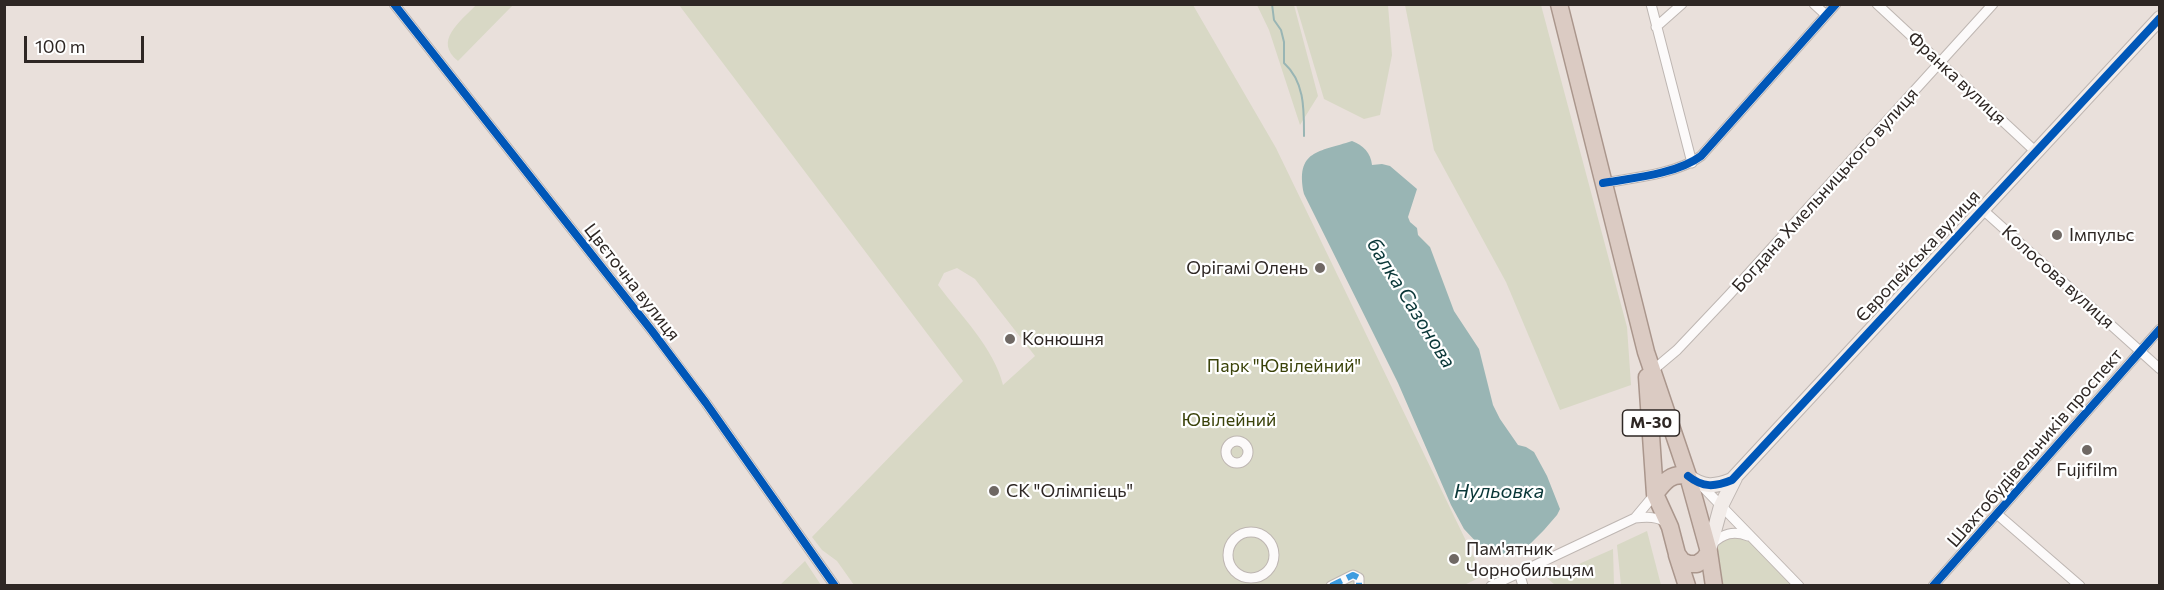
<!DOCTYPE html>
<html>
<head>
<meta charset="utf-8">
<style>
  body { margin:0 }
  #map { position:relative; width:2164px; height:590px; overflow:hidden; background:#e9e0db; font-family:Commissioner,sans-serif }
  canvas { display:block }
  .frame { position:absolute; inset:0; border:6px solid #2e2724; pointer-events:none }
  .scale { position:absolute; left:24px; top:36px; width:120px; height:27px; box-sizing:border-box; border:3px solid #2e2724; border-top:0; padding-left:8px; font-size:18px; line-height:21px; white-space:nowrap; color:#2e2724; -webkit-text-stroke:4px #fff; paint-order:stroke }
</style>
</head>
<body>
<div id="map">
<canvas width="2164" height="590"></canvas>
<div class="frame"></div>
<div class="scale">100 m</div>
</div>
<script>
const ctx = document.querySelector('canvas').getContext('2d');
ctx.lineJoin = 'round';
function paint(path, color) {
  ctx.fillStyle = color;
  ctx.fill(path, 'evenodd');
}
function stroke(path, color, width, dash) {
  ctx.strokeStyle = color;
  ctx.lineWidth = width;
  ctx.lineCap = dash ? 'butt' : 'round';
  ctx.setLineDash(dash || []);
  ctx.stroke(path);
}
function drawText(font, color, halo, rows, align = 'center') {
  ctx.font = font + ' Commissioner,sans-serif';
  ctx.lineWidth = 4.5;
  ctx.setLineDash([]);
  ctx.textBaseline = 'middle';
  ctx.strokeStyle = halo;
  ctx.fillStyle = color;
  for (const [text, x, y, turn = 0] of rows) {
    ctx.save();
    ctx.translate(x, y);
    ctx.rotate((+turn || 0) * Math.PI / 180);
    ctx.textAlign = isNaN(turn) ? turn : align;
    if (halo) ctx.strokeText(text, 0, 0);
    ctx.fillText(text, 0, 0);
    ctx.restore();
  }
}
paint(new Path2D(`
  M476,5H513L458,61C433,41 460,22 476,5Z
  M679,5H1193L1276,148L1483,576L1462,586L854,585L837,561L822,550L812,537L963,381ZM957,268L975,279L1035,356L1003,385C994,348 961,316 938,285L944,273Z
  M1257,5H1294L1318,96L1300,125L1269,30Z
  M1296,5H1388L1392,55L1380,115L1364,119L1324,99Z
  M1405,5H1541L1627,327L1631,385L1560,410L1506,282L1434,150Z
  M1647,531L1661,585H1621L1617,545Z
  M1736,537L1755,543L1798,585H1721L1715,550L1718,541Z
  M1613,549L1614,585H1555L1547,578Z
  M805,561L821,585H780Z`), '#d8d8c5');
paint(new Path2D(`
  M1352,141C1363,145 1371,153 1372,165L1382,164L1390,166L1417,189L1408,217L1410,222L1417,228L1418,235L1430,247L1454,311L1479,349L1493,405L1500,419L1518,445L1526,447L1534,452L1547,476L1560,509L1557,515L1544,530L1530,544L1513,553L1497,554L1480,546L1464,529L1451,505L1398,383L1304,194C1295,150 1319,152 1352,141Z`), '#99b5b4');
stroke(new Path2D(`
  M1272,4L1274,20L1281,30L1284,42V63C1305,82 1304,110 1304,136`), '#99b5b4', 2);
const street = new Path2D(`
  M394,4L652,331L706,403L835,586
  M1651,4L1692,163
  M1814,4L1826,15
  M1877,4L2036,152
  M1656,27L1682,4
  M1603,183C1633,178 1677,174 1701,156L1836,4
  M1982,209L2160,369
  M1652,371L1677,350L1729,295L1993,4
  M1226 452a11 11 0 1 1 22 0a11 11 0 1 1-22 0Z
  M1701,485L1799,586
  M1997,514L2080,586
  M1635,518C1646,517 1659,516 1667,524
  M1228 555a23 23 0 1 1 46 0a23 23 0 1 1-46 0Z
  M1712,544C1723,534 1733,530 1748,536
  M1519,572L1523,586
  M1331,586L1353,575L1359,578V586
  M1491,586L1635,518L1655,494
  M1933,586L2160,329`);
const secondary = new Path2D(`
  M1688,476C1703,488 1715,487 1732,480L2160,18
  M1709,550L1721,506L1735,478`);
const highway = new Path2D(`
  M1559,4L1646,352L1688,476L1709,552L1714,586
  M1647,377L1655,494L1670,527L1677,554L1682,561L1689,564H1697L1704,559L1709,552
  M1655,494C1664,482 1671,472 1688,476
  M1677,555L1687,586`);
stroke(street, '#beb6b2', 11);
stroke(secondary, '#beb6b2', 16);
stroke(highway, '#aa968c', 19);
stroke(street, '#fcfafa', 9);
stroke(secondary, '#f2ece9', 14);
stroke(highway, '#dbcbc3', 16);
stroke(new Path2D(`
  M1331,586L1353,575L1359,578V586`), '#3d9ce0', 6, [12, 6]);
stroke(new Path2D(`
  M394,4L652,331L706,403L835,586
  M1603,183C1633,178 1677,174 1701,156L1836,4
  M1688,476C1703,488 1715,487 1732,480L2160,18
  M1933,586L2160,329`), '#0057b8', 8);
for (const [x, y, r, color] of [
  [2057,235,6,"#6f6864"],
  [1320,268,6,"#6f6864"],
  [1010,339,6,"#6f6864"],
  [2087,450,6,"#6f6864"],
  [994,491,6,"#6f6864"],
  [1454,559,6,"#6f6864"]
]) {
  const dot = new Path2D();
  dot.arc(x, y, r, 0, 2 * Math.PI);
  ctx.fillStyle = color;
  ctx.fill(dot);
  stroke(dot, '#fff', 2);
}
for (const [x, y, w] of [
  [1651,423,57]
]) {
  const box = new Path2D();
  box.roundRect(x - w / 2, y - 13, w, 26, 4.5);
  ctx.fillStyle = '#fff';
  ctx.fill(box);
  stroke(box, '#2e2724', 1.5);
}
drawText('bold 16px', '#2e2724', null, [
  ["М-30",1651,423]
]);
drawText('18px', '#2e2724', '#fff', [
  ["Франка вулиця",1957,78,43],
  ["Богдана Хмельницького вулиця",1825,190,-48],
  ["Європейська вулиця",1918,256,-47],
  ["Колосова вулиця",2058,277,42],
  ["Цвєточна вулиця",632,282,52],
  ["Шахтобудівельників проспект",2035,448,-49]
]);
drawText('18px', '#2e2724', '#fff', [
  ["Імпульс",2069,235],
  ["Орігамі Олень",1308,268,"right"],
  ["Конюшня",1022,339],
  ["Fujifilm",2087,470,"center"],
  ["СК \"Олімпієць\"",1006,491],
  ["Пам'ятник",1466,549],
  ["Чорнобильцям",1466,570]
], 'left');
drawText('18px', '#3a4209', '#fff', [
  ["Парк \"Ювілейний\"",1284,366],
  ["Ювілейний",1229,420]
]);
drawText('italic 20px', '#093637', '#fff', [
  ["балка Сазонова",1411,303,58],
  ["Нульовка",1499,491]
]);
</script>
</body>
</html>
